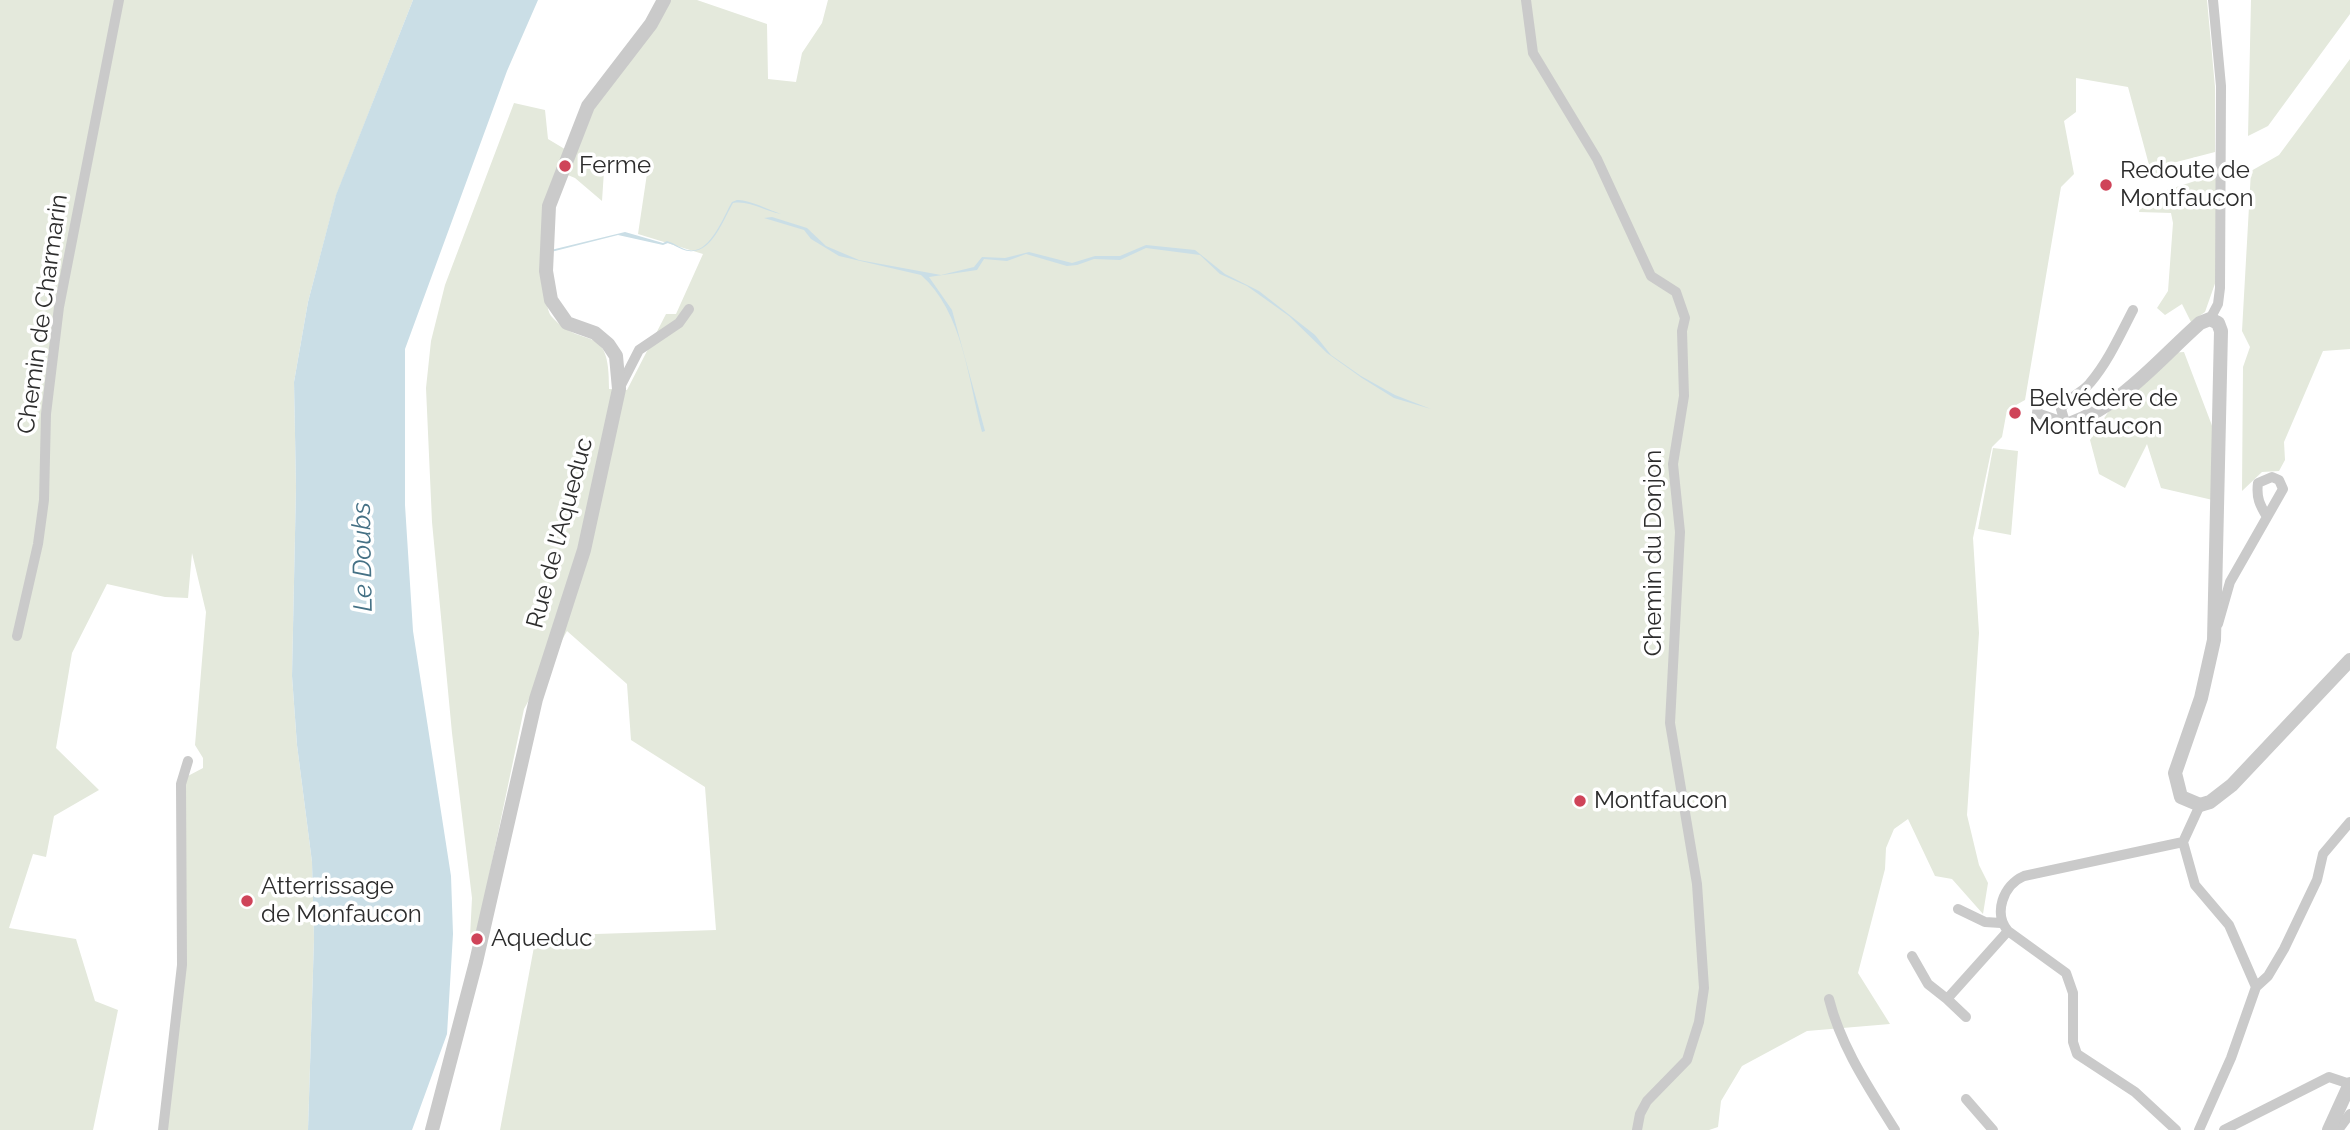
<!DOCTYPE html>
<html>
<head>
<meta charset="utf-8">
<style>
  body { margin:0 }
  canvas { display:block; background:#fff }
</style>
</head>
<body>
<canvas width="2350" height="1130"></canvas>
<script>
const ctx = document.querySelector('canvas').getContext('2d');
ctx.lineJoin = 'round';
function paint(path, color) {
  ctx.fillStyle = color;
  ctx.fill(path, 'evenodd');
}
function stroke(path, color, width, dash) {
  ctx.strokeStyle = color;
  ctx.lineWidth = width;
  ctx.lineCap = dash ? 'butt' : 'round';
  ctx.setLineDash(dash || []);
  ctx.stroke(path);
}
function drawText(font, color, halo, rows, align = 'center') {
  ctx.font = font + ' Raleway,sans-serif';
  ctx.lineWidth = 7;
  ctx.setLineDash([]);
  ctx.textBaseline = 'middle';
  ctx.strokeStyle = halo;
  ctx.fillStyle = color;
  for (const [text, x, y, turn = 0] of rows) {
    ctx.save();
    ctx.translate(x, y);
    ctx.rotate((+turn || 0) * Math.PI / 180);
    ctx.textAlign = isNaN(turn) ? turn : align;
    if (halo) ctx.strokeText(text, 0, 0);
    ctx.fillText(text, 0, 0);
    ctx.restore();
  }
}
paint(new Path2D(`
  M0,0H413L336,196L308,302L294,382L296,487L292,676L297,745L312,862L314,939L308,1130H163L182,965L186,777L203,768V758L195,745L206,612L192,553L188,598L165,597L107,584L72,653L56,748L99,790L54,816L46,857L33,854L9,928L76,939L95,1001L118,1010L93,1130H0Z
  M664,0H697L767,24L768,79L796,82L802,53L822,23L828,0H2207L2215,87V152L2165,165L2162,172L2152,176L2128,87L2076,78V112L2064,121L2074,174L2061,187L2025,400L2007,410L2002,437L1992,447L1973,538L1979,633L1967,815L1979,865L1988,883L1983,914L1952,879L1935,876L1908,819L1894,829L1886,848L1885,869L1858,973L1890,1024L1807,1031L1742,1066L1721,1101L1718,1127L1709,1130H500L536,936L716,930L705,787L631,740L627,684L567,631L524,709L476,938L470,937L472,898L452,733L432,522L426,388L431,341L445,285L514,103L545,110L548,139L568,151L577,127ZM648,167L638,234L703,254L676,314H666L627,390L609,389C610,319 583,352 552,317C548,313 547,304 546,297C535,252 544,214 558,171L575,178L602,201L604,171Z
  M2251,0H2350V14L2268,126L2248,136Z
  M2350,59V349L2323,351L2284,442L2285,460L2279,471L2262,472L2242,491L2243,367L2250,347L2242,331L2251,171L2279,155Z
  M2217,174L2218,275L2205,312L2191,322L2182,304L2165,315L2157,308L2168,291L2173,223L2171,213L2139,212L2142,198Z
  M2184,352L2219,444L2217,501L2161,488L2147,444L2125,488L2099,474L2090,440L2114,403L2168,353Z
  M1993,448L2018,451L2011,535L1978,529Z`), '#e4e9dc');
paint(new Path2D(`
  M413,0H538L507,71L405,349V505L413,631L451,876L453,934L447,1034L412,1130H308L314,939L312,862L297,745L292,676L296,487L294,382L308,302L336,195Z
  M737,200C748,199 769,210 781,214C764,211 750,200 733,203C724,218 712,254 689,251C683,251 675,245 668,243L663,245L618,235L551,252V250L625,232L663,243L667,241C674,243 682,249 688,250C710,255 723,217 732,202Z
  M772,217L807,228L826,246L859,260L941,275L974,267L982,257L1005,258L1029,252L1072,263L1095,256H1120L1146,245L1195,250L1225,274L1259,291L1315,335L1331,355L1361,376L1395,395L1431,409L1394,398L1362,378L1327,353L1289,316L1247,286L1220,274L1200,255L1146,248L1120,260L1094,259L1077,265L1067,266L1026,254L1007,261L984,259L977,270L929,277L952,310L985,431L982,432C968,379 963,312 921,275L839,256L811,239L804,230L764,218Z`), '#cadee6');
stroke(new Path2D(`
  M1526,0L1533,53L1597,159L1651,276L1676,292L1685,318L1682,331L1684,396L1673,464L1680,532L1670,723L1697,884L1704,988L1699,1022L1687,1060L1647,1101L1640,1114L1637,1130
  M2210,319L2218,304L2220,288L2221,86L2213,0
  M619,389L639,350L679,323L689,309
  M2039,395L2037,413L2069,424
  M2069,424L2064,419L2061,409C2067,398 2082,393 2090,383C2108,362 2120,335 2133,310
  M2218,624L2230,582L2283,489L2279,480L2272,477L2258,483C2256,498 2260,505 2267,517
  M17,636L38,544L44,500L46,414L59,307L119,0
  M1958,909L1985,922L2001,923
  M1912,956L1928,984L1947,999L2008,931
  M2256,987L2268,976L2284,949L2317,880L2323,854L2350,822
  M1829,999C1841,1047 1869,1088 1895,1130
  M1947,999L1966,1017
  M1966,1099L1993,1130
  M163,1130L182,965L181,784L188,761
  M2176,1130L2135,1092L2077,1054L2073,1042V993L2066,973L2008,931C1993,914 2003,885 2024,876L2183,842
  M2199,1130L2231,1058L2256,987L2229,925L2195,885L2183,842L2200,805
  M2224,1130L2329,1077L2350,1084
  M2338,1130L2350,1114`), '#cacaca', 10);
stroke(new Path2D(`
  M2069,424C2124,404 2157,361 2200,323L2210,319L2218,323L2221,331L2214,640L2201,698L2175,773L2181,797L2200,805L2210,802L2232,785L2350,660
  M432,1130L476,962L536,699L584,550L619,389L616,356L608,344L595,333L567,323L551,300L546,271L549,206L588,106L651,24L664,0
  M2329,1130L2350,1084`), '#cacaca', 14);
for (const [x, y, r, color] of [
  [565,166,7,"#cf4459"],
  [2106,185,7,"#cf4459"],
  [2015,413,7,"#cf4459"],
  [1580,801,7,"#cf4459"],
  [247,901,7,"#cf4459"],
  [477,939,7,"#cf4459"]
]) {
  const dot = new Path2D();
  dot.arc(x, y, r, 0, 2 * Math.PI);
  ctx.fillStyle = color;
  ctx.fill(dot);
  stroke(dot, '#fff', 2.5);
}
drawText('24px', '#2d2d2d', '#fff', [
  ["Ferme",579,166],
  ["Redoute de",2120,171],
  ["Montfaucon",2120,199],
  ["Belvédère de",2029,399],
  ["Montfaucon",2029,427],
  ["Montfaucon",1594,801],
  ["Atterrissage",261,887],
  ["de Monfaucon",261,915],
  ["Aqueduc",491,939]
], 'left');
drawText('24px', '#2d2d2d', '#fff', [
  ["Chemin de Charmarin",43,314,-82],
  ["Rue de l'Aqueduc",560,533,-75],
  ["Chemin du Donjon",1654,553,-90]
]);
drawText('italic 26px', '#457185', '#fff', [
  ["Le Doubs",363,557,-91]
]);
</script>
</body>
</html>
